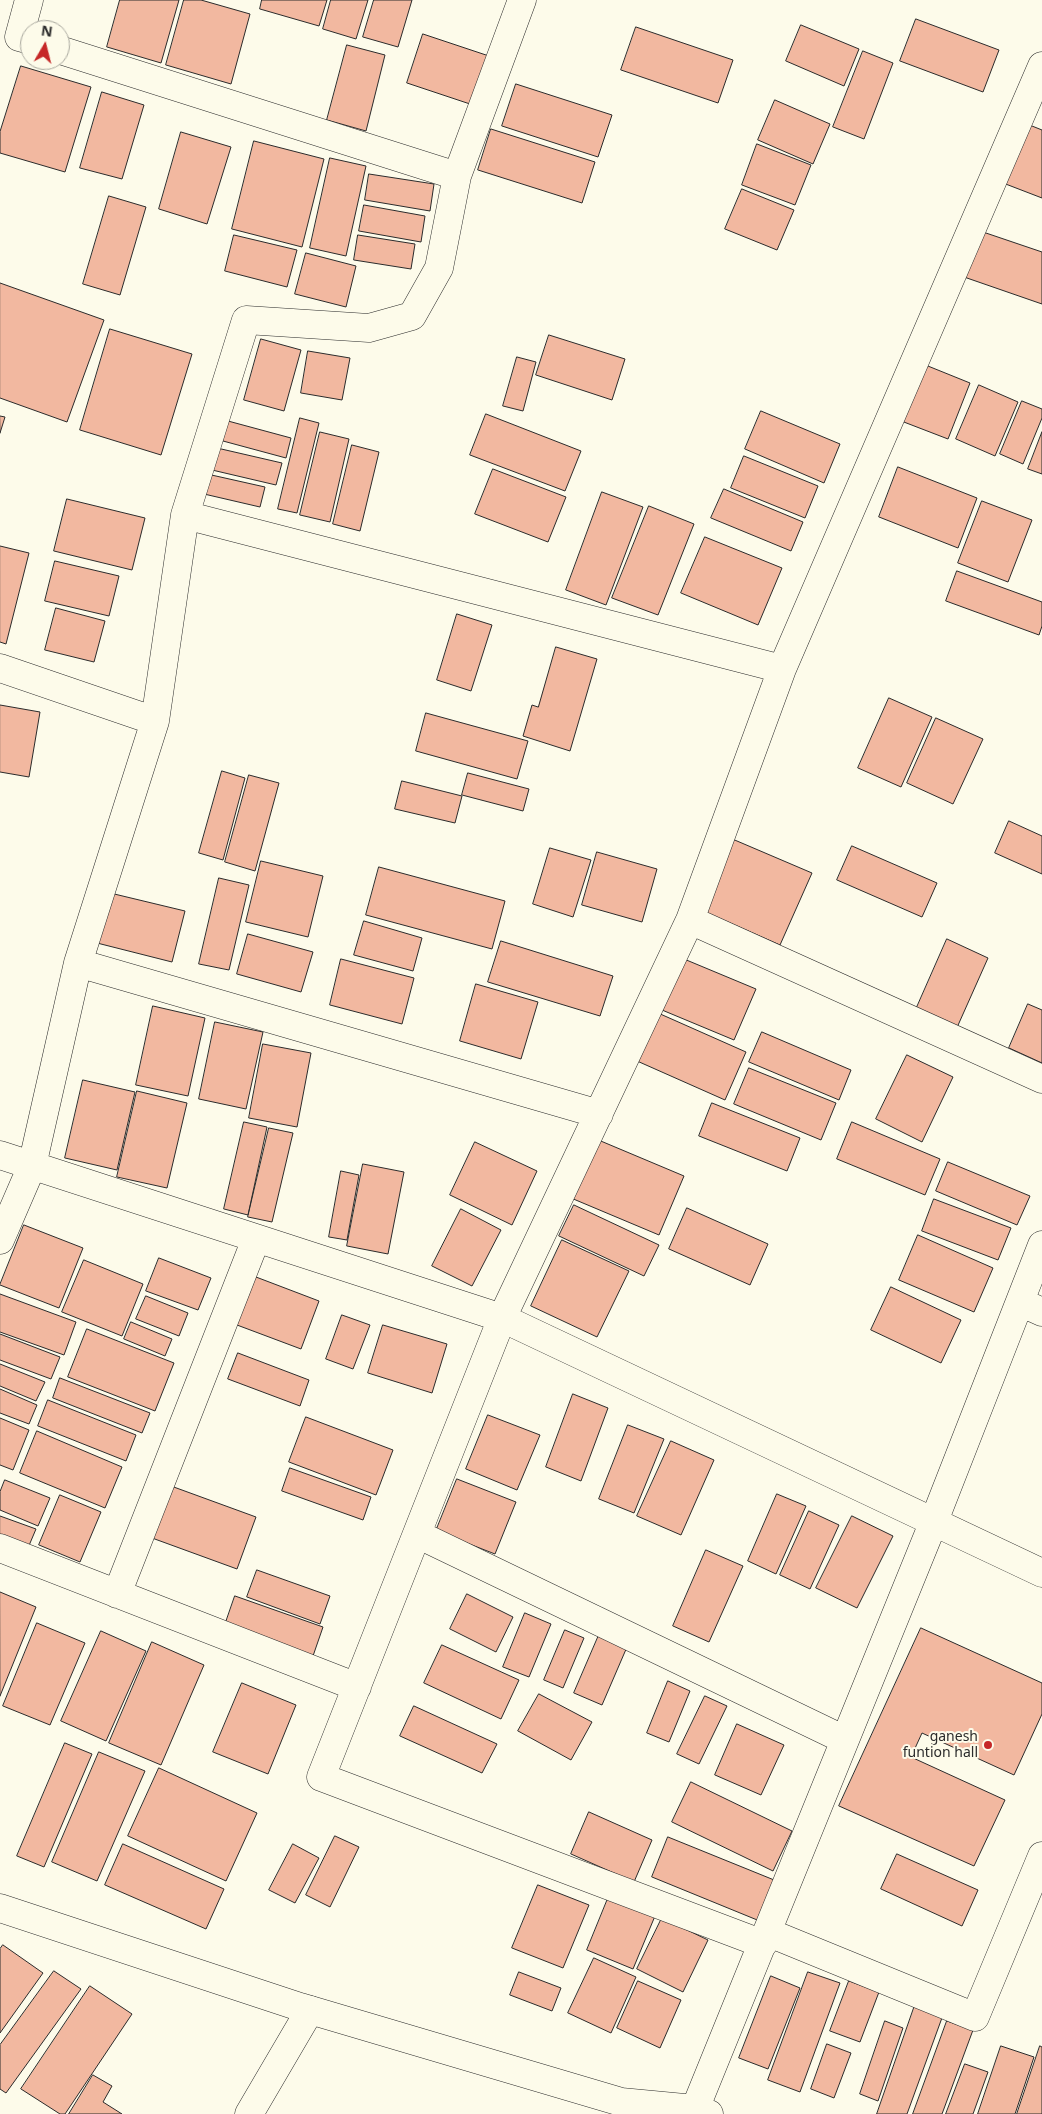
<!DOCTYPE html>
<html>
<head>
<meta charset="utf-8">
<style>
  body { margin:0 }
  #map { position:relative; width:1042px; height:2114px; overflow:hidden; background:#fdfbea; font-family:"Noto Sans",sans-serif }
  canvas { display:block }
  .north { position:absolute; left:20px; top:20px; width:50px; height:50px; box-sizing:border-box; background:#fdfbea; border:1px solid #a9a89e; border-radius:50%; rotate:8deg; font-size:14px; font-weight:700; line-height:20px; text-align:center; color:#2b2b2b }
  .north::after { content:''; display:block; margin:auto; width:18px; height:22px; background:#c62828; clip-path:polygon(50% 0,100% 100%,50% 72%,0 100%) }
</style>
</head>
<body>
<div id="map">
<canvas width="1042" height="2114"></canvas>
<div class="north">N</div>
</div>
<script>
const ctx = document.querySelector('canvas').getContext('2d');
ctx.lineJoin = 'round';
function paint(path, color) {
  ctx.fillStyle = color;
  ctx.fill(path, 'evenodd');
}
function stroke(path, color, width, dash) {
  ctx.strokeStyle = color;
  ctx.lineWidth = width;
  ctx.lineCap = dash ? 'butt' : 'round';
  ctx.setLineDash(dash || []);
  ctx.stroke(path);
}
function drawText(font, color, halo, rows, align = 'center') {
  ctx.font = font + ' "Noto Sans",sans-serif';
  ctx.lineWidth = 4;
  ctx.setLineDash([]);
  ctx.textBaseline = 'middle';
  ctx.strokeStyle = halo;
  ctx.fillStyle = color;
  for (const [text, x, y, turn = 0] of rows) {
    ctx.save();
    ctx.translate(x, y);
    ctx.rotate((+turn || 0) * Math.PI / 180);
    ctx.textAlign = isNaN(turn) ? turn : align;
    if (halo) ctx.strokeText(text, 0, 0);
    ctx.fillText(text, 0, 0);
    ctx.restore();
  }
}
const building = new Path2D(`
  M120,0H179L161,63L107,47Z
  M184,0H201L250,14L231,84L166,65Z
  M262,0H327L319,26L260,9Z
  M331,0H368L356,39L323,29Z
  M374,0H412L398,47L363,37Z
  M916,19L999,50L983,92L900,61Z
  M801,25L859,49L844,86L786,61Z
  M636,27L733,60L718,103L621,70Z
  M423,34L495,58L479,107L407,83Z
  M347,45L385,55L366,131L327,120Z
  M863,51L893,63L864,139L833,127Z
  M21,66L91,87L65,172L0,153V132Z
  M516,84L612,115L598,157L502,126Z
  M102,92L144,105L122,179L80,168Z
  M775,100L830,124L813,164L758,140Z
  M1027,124L1042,130V198L1003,183Z
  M491,129L595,162L582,203L478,170Z
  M181,132L231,147L207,224L159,209Z
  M254,141L324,159L302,247L232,229Z
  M757,144L811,165L795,205L742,185Z
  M330,158L366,166L346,256L310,248Z
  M369,174L434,184L430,211L365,200Z
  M742,189L794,210L777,250L725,229Z
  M109,196L146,207L120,295L83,284Z
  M364,205L425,216L421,242L359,231Z
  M980,231L1042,252V304L964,277Z
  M234,235L297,250L287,287L225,271Z
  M358,235L415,244L411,269L354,260Z
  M306,253L356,266L346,307L295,294Z
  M0,283L104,320L67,422L0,398Z
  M110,329L192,354L161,455L80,430Z
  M549,335L625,359L612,400L536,375Z
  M261,339L301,350L284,411L244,400Z
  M308,351L350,358L342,400L301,393Z
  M517,357L536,362L523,411L503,406Z
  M918,362L970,383L948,439L896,419Z
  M979,385L1018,402L995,456L956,439Z
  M1022,401L1042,409V418L1023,464L1000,454Z
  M761,411L840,444L824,483L745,449Z
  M486,414L581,451L565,491L470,455Z
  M0,416L5,417L0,433Z
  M300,418L319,423L297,513L278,509Z
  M228,421L291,438L286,458L223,441Z
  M320,432L349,439L330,522L300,515Z
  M1042,432V474L1028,469Z
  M352,445L379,452L360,531L333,524Z
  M217,448L282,463L276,485L212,470Z
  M744,456L818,486L805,518L731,488Z
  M898,467L977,498L958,548L879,517Z
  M493,469L566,497L548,542L475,514Z
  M207,474L265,487L260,507L204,494Z
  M724,489L803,522L791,551L711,518Z
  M602,492L643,507L606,605L566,590Z
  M67,499L145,518L132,570L54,551Z
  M982,501L1032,520L1008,582L958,563Z
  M649,506L694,524L658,615L612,598Z
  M705,537L782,568L758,625L681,593Z
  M0,546L29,553L6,644L0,642Z
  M55,561L119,576L109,616L45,601Z
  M957,571L1042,602V626L1039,635L946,601Z
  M56,608L105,621L94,662L45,650Z
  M457,614L492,625L471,691L437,680Z
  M556,647L597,659L570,751L523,736L532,705L538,707Z
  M889,698L932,717L901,787L858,768Z
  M0,705L40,712L29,777L0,772Z
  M426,713L528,741L517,779L416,751Z
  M936,718L983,739L953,804L907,783Z
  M222,771L245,778L223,860L199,853Z
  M468,773L529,789L523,811L462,795Z
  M249,775L279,783L255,871L225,862Z
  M402,781L462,796L455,823L395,809Z
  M1009,821L1042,836V874L995,853Z
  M730,838L812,873L780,945L698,909Z
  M852,846L937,883L922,917L837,880Z
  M550,848L591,860L573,917L533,904Z
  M597,852L657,869L642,922L582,905Z
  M261,861L323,876L308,937L246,922Z
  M379,867L505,901L492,949L366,915Z
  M219,878L249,885L229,970L199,964Z
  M106,892L185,911L172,962L93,942Z
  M364,921L422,938L413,971L354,955Z
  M248,934L313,952L301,992L237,974Z
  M947,939L988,958L955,1032L914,1014Z
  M501,941L613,976L600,1016L488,982Z
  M341,959L414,978L402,1024L330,1005Z
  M684,959L756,989L734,1040L662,1010Z
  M476,984L538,1002L521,1059L460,1041Z
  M1028,1004L1042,1010V1063L1009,1048Z
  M153,1006L205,1018L188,1096L136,1085Z
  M658,1013L746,1052L725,1100L637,1061Z
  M215,1022L263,1032L246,1109L199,1099Z
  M762,1032L851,1070L839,1100L749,1062Z
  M263,1044L311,1053L297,1127L249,1118Z
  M907,1055L953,1077L922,1142L876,1119Z
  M749,1068L836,1103L821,1140L734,1104Z
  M83,1080L135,1092L117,1170L65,1158Z
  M137,1091L187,1103L167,1188L117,1177Z
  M712,1103L800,1138L787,1171L699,1136Z
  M244,1122L267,1127L248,1215L224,1209Z
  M852,1122L940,1159L925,1195L837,1159Z
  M269,1128L293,1133L272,1222L248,1217Z
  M596,1139L684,1176L659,1235L571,1198Z
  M475,1142L537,1171L512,1225L450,1195Z
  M948,1162L1030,1196L1017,1225L936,1191Z
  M363,1164L404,1172L388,1254L347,1246Z
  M341,1171L359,1175L347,1240L329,1237Z
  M934,1199L1011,1228L998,1260L922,1231Z
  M574,1205L659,1245L644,1276L559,1236Z
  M687,1208L768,1244L750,1285L669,1249Z
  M461,1209L501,1230L472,1286L432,1266Z
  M24,1225L83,1248L59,1308L0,1285Z
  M918,1235L993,1268L974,1312L899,1280Z
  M562,1240L629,1271L597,1337L531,1306Z
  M159,1258L211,1278L198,1310L146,1291Z
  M84,1260L143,1284L122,1336L62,1312Z
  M256,1277L319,1301L301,1349L237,1325Z
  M891,1287L961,1320L941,1363L871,1330Z
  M0,1294L76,1322L64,1355L0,1332Z
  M146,1296L188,1313L179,1336L136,1319Z
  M342,1315L370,1325L353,1369L326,1359Z
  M131,1322L172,1339L165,1356L124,1339Z
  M383,1325L447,1344L432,1393L368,1373Z
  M87,1329L174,1363L155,1411L68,1377Z
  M0,1334L60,1357L51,1379L0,1360Z
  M238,1353L309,1380L300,1406L228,1379Z
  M0,1364L45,1382L36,1401L0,1386Z
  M60,1378L150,1413L142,1433L53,1398Z
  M0,1389L37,1405L29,1424L0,1413Z
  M573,1394L608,1408L581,1481L546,1467Z
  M48,1400L136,1435L126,1461L38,1426Z
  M488,1415L540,1435L517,1490L466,1469Z
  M306,1417L393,1450L376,1495L289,1462Z
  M0,1418L29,1430L13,1470L0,1465Z
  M628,1425L664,1439L634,1513L599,1499Z
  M37,1431L122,1467L105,1508L20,1473Z
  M671,1441L714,1460L681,1535L637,1516Z
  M290,1468L371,1497L363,1520L282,1491Z
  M457,1479L516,1502L495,1554L436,1531Z
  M5,1480L50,1498L38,1526L0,1510V1492Z
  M171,1486L256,1517L237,1569L152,1538Z
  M777,1494L806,1506L776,1574L748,1561Z
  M60,1495L101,1512L80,1562L39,1545Z
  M809,1511L839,1525L810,1589L780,1575Z
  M0,1516L36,1529L25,1555L0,1545Z
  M852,1516L893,1536L857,1608L816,1588Z
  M706,1550L743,1566L709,1642L673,1626Z
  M257,1570L330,1596L320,1624L247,1597Z
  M0,1592L36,1607L0,1696Z
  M467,1594L513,1617L496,1652L450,1629Z
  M235,1596L323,1627L313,1656L225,1625Z
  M525,1613L551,1624L529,1677L503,1667Z
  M37,1623L85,1643L50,1725L3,1706Z
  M602,1628L630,1640L602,1705L574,1693Z
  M921,1628L1042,1683V1714L1014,1775L922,1733L911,1757L1005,1800L974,1866L839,1806Z
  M565,1630L584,1638L563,1688L544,1680Z
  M101,1631L146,1651L106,1741L61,1721Z
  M152,1642L204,1665L161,1765L109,1743Z
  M442,1645L519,1680L501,1719L424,1683Z
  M668,1681L690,1691L669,1742L647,1733Z
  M242,1683L296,1705L268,1774L213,1752Z
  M539,1694L592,1722L571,1760L518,1731Z
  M705,1696L727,1706L699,1764L677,1754Z
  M414,1706L497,1744L482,1773L400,1736Z
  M737,1724L784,1745L761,1795L715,1775Z
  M65,1743L92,1754L44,1867L17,1856Z
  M99,1752L145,1771L97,1881L52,1862Z
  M159,1768L257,1813L226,1881L128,1836Z
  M691,1782L792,1831L773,1871L672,1822Z
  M589,1812L652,1840L634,1882L571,1854Z
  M335,1836L359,1847L330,1907L306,1895Z
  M668,1837L784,1884L767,1924L652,1877Z
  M123,1844L224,1889L206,1929L105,1885Z
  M293,1844L319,1858L295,1903L269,1890Z
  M897,1854L978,1890L962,1926L881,1889Z
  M538,1885L589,1905L563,1968L512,1948Z
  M609,1896L655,1916L633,1969L587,1950Z
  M662,1918L708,1940L683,1992L637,1969Z
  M3,1945L43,1973L0,2033V1949Z
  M594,1958L636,1977L611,2033L568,2013Z
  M54,1971L81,1989L6,2093L0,2089V2045Z
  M519,1972L561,1988L552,2011L510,1995Z
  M808,1972L840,1983L800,2092L768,2080Z
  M771,1976L800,1988L768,2069L739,2058Z
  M638,1981L681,2000L660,2048L617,2028Z
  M849,1981L879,1992L860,2042L830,2031Z
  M90,1986L132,2014L65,2114H60L21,2089Z
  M915,2005L943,2015L907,2114H877Z
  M885,2021L903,2028L878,2101L860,2094Z
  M947,2021L973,2030L942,2114H913Z
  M827,2044L851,2053L834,2098L811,2089Z
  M1001,2046L1034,2057L1015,2114H978Z
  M1040,2046L1042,2047V2114H1017Z
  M965,2064L988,2072L973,2114H946Z
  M93,2075L112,2086L103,2102L122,2114H69Z`);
paint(building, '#f2b8a0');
stroke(building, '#2b2b2b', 1);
const minor = new Path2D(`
  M29,0L19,37L30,40
  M60,50L457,176
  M185,515L246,320L369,328L412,316L439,268L457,176L522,0
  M0,668L155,721L78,963L32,1166L0,1240
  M782,669L1042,66
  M155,721L185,515L782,669L690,920L502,1318L321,1777L763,1944
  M690,920L1042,1079
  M78,963L599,1114
  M0,1155L502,1318L1042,1573
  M1020,1302L1042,1312
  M417,1534L845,1740
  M0,1548L357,1687
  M117,1594L256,1239
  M767,1932L975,2017L1042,1856
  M695,2109L934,1521L1042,1245
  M249,2114L310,2010`);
const secondary = new Path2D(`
  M0,1908L300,2007L621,2102L695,2109L709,2114`);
stroke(minor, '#2b2b2b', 29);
stroke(secondary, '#2b2b2b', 29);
stroke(minor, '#fdfbea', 28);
stroke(secondary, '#fdfbea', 28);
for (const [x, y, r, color] of [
  [988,1745,5,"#c62828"]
]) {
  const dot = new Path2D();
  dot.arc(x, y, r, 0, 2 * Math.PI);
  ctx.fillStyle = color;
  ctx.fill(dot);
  stroke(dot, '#fdfbea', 2);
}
drawText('14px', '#2b2b2b', '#fdfbea', [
  ["ganesh",978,1737],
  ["funtion hall",978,1753]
], 'right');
</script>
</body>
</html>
